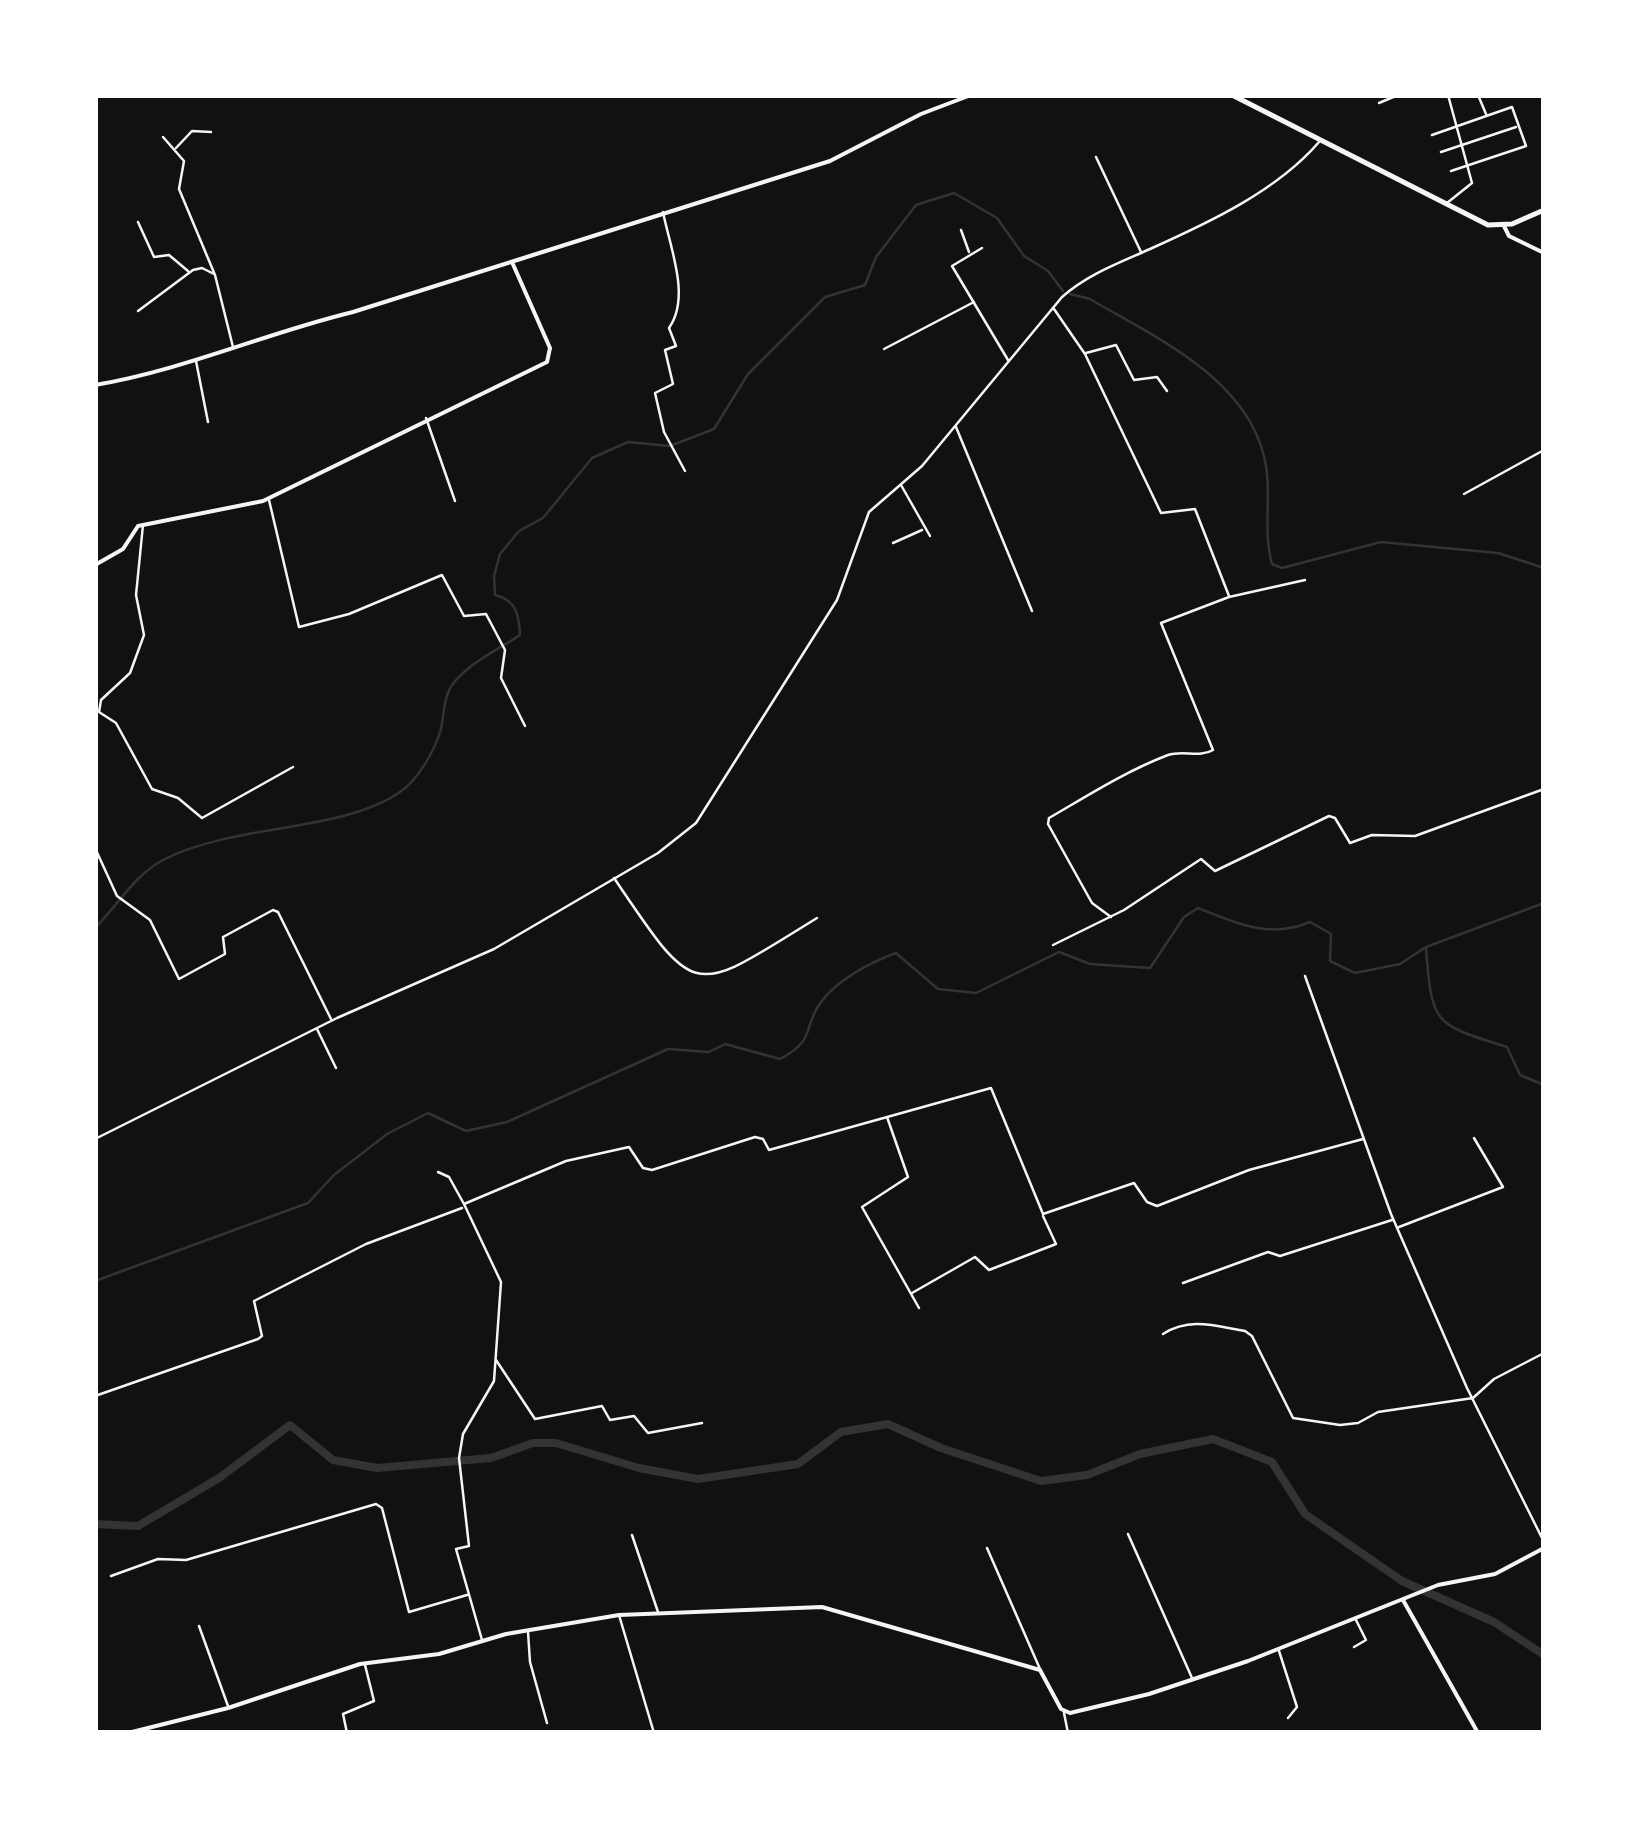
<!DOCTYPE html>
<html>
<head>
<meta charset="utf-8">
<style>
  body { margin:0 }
  #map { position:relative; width:1639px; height:1828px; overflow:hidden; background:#111; font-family:"Nunito Sans",sans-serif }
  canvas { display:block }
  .frame { position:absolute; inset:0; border:98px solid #fff; pointer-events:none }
</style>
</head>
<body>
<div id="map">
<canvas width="1639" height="1828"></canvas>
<div class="frame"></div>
</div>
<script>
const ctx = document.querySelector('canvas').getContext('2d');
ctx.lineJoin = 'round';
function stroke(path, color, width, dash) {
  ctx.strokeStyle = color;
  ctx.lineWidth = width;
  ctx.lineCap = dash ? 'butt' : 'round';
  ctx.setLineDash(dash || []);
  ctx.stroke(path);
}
stroke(new Path2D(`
  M1070,294L1090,299C1154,337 1244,376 1264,456C1273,491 1262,529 1272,564L1282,568L1381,542L1498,553L1544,568
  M95,928C118,905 135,874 165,859C234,824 343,832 400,792C418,780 435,750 441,729C444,714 444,697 452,685C468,663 498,650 520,635C519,616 517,600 495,595L494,576L500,554L519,531L543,518L592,458L628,442L670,446L714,429L748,374L825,297L865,285L876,257L916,205L954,193L997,218L1024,256L1048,271L1063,291
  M1426,948C1432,1026 1434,1024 1507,1047L1520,1075L1544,1085
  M95,1281L308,1203L334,1175L387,1134L428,1113L466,1131L507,1122L668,1049L709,1052L725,1044L780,1059C818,1038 801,1030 821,1002C837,980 871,962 896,953L938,989L976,993L1059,952L1090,964L1150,968L1184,917L1198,908C1237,924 1270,939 1310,922L1331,934L1330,961L1355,973L1400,964L1426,947L1544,903`), '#333', 2.5);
stroke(new Path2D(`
  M95,1524L138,1526L219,1478L290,1425L333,1460L377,1468L491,1458L533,1443H556L639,1468L698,1479L798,1464L841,1432L888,1424L941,1448L1041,1481L1087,1475L1140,1454L1213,1439L1272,1462L1305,1514L1402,1581L1494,1622L1544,1655`), '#333', 8);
stroke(new Path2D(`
  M1478,95L1486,114
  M1379,103L1398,95
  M1432,135L1512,107L1526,146L1451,171
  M163,137L184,161L179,189L215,275L233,347
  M176,148L192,131L211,132
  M1441,152L1516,127
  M1096,157L1141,252
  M1447,203L1472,183L1448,95
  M663,212C670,248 691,297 669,328L676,346L665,350L673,384L655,393L664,432L685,471
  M138,222L154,257L169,255L188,271
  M961,230L969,252
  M982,248L952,266L1008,360
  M1054,309L1085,354L1161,513L1195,509L1229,596
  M138,311L193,270L202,268L214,274
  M884,349L974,302
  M1086,353L1116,345L1134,380L1157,377L1167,391
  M196,361L208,422
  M426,418L455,501
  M956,427L1032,611
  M901,485L930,536
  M1464,494L1544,450
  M269,500L299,627L349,614L442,575L464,616L486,614L505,650L501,678L525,726
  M143,525L136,595L144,635L130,673L101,700L99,712L116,723L152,789L178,798L202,818L293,767
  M893,543L922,530
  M95,848L117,896L150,920L179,979L225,954L223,937L273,910L278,912L331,1019
  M614,878C698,1003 692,995 817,918
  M1111,917L1092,903L1048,824L1049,818C1087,796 1126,771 1168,755C1183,750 1200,758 1213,750L1161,623L1229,597L1305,580
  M1053,945L1124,910L1201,859L1215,871L1329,816L1335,818L1350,843L1372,835L1415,836L1544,789
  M1305,976L1391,1214L1467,1388L1544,1542
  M317,1029L336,1068
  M887,1117L908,1177L862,1207L919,1308
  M95,1139L337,1018L494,949L658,853L696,823L837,600L869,512L922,466L1062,297C1088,274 1119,263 1150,249C1208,223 1277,191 1319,142
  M438,1172L449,1177L464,1204
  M1399,1227L1503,1187L1474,1138
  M1183,1283L1268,1252L1280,1256L1392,1220
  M912,1293L975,1257L989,1270L1056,1244L1043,1216
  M1163,1334C1190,1317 1215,1326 1245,1331L1252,1336L1293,1418L1340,1425L1358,1423L1378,1412L1473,1398L1494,1379L1544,1353
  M496,1360L535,1419L602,1406L610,1420L634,1416L648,1433L702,1423
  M95,1396L258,1339L262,1336L254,1301L366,1244L462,1208
  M1128,1534L1192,1678
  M632,1535L658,1612
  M987,1548L1040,1669
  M111,1576L158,1559L186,1560L376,1504L382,1508L409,1612L467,1595
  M619,1615L654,1733
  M199,1626L228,1706
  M528,1632L530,1662L547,1723
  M482,1640L456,1549L469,1546L459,1458L463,1434L494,1381L501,1282L464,1204L566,1161L629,1147L643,1168L652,1170L755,1137L763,1139L769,1150L991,1088L1043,1214L1134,1183L1147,1202L1157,1206L1249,1170L1363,1139
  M1354,1647L1366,1640L1356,1620
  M1279,1651L1297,1707L1288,1718
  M1064,1713L1068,1733
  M347,1733L343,1714L374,1701L365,1665`), '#f5f5f5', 2.5);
stroke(new Path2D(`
  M95,385C184,370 266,333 353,312L830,161L921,114L971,95
  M95,565L123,549L138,526L263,501L547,362L550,348L512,262
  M1403,1600L1478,1733`), '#f5f5f5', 4);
stroke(new Path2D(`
  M1504,226L1509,236L1544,253
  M128,1733L228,1708L360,1664L439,1654L506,1634L619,1615L822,1607L1040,1670L1061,1709L1070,1713L1149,1694L1248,1661L1438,1585L1495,1574L1544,1548`), '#f5f5f5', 4);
stroke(new Path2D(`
  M1232,95L1488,225L1512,224L1544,210`), '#f5f5f5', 5);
</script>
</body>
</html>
